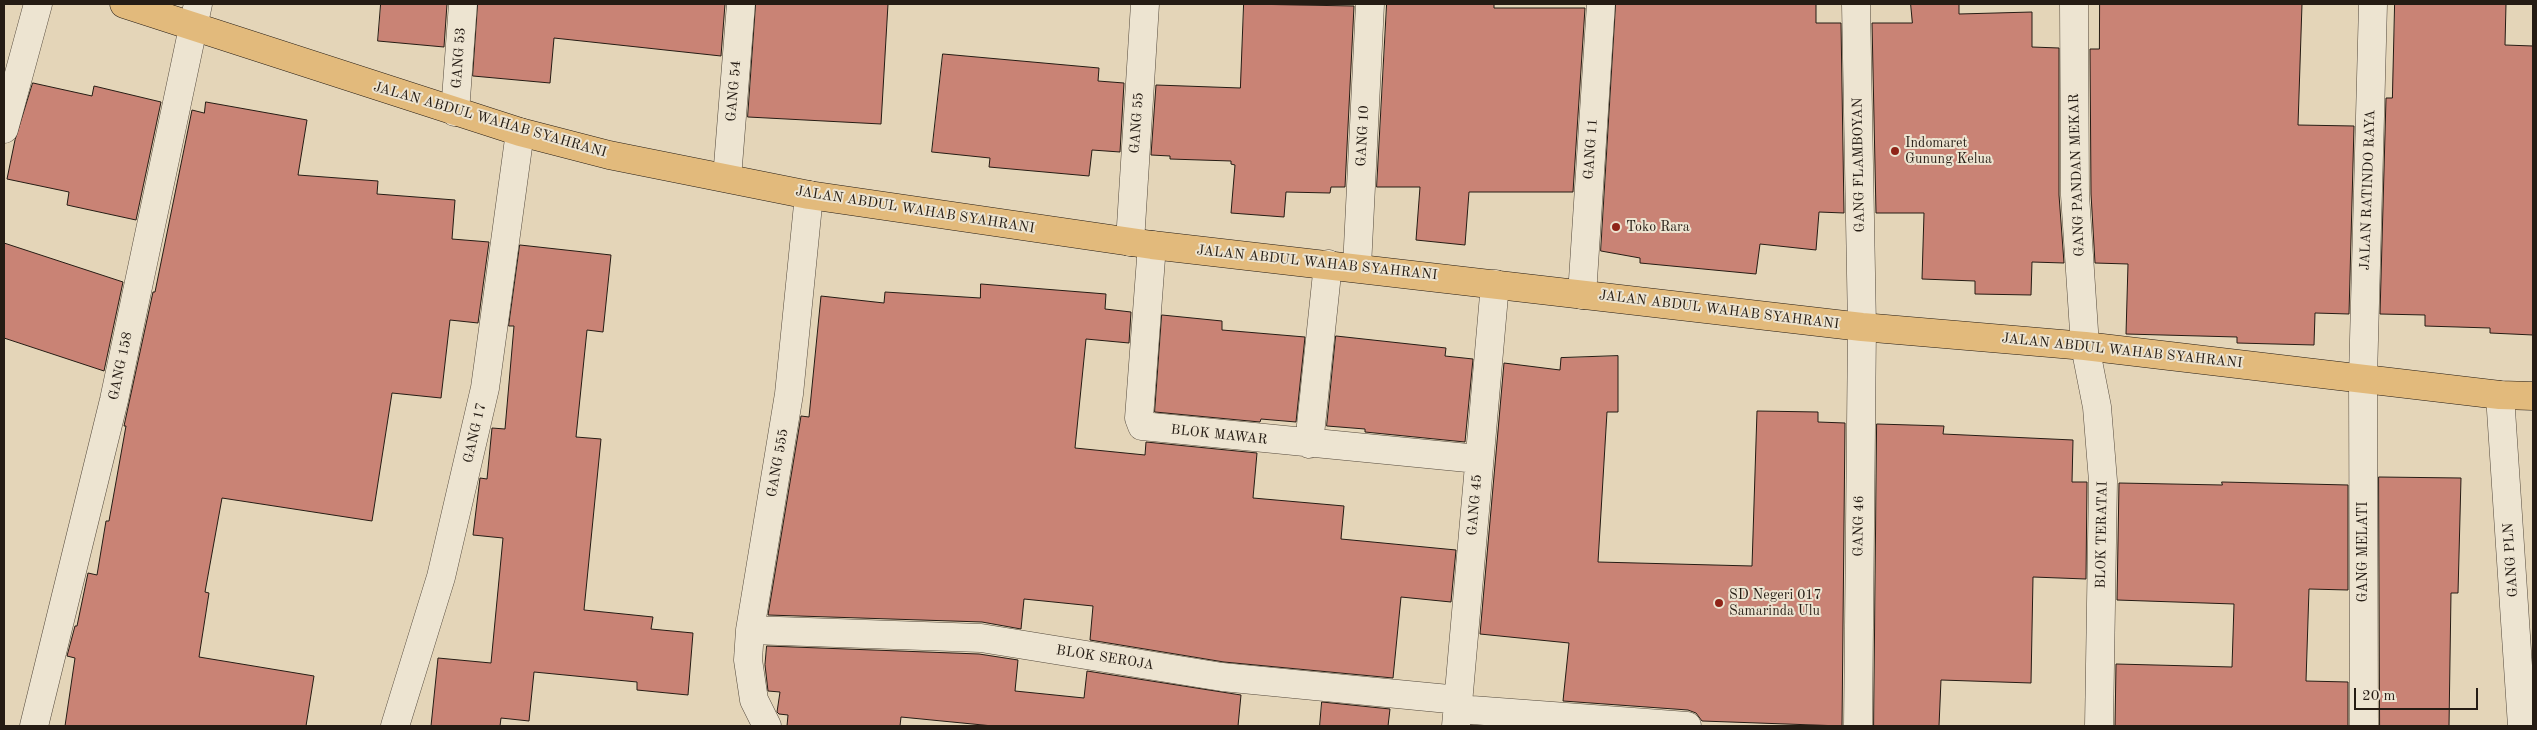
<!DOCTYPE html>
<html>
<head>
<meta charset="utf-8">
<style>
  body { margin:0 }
  #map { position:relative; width:2537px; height:730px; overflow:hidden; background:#e4d5b8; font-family:"Old Standard TT",serif }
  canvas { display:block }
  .frame { position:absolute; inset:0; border:5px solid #251c14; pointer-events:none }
  .scale { position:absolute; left:2354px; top:688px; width:124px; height:22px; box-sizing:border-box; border:2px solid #251c14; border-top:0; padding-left:6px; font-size:15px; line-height:18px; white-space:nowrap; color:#251c14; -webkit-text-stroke:4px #ede4d1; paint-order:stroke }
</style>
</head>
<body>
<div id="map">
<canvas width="2537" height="730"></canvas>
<div class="frame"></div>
<div class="scale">20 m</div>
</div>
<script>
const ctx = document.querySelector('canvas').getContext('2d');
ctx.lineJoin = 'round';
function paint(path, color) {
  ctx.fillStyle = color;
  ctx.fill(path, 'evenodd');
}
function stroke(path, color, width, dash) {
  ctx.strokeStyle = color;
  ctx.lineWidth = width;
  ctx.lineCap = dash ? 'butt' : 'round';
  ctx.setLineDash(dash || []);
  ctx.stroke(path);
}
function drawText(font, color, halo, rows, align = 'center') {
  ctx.font = font + ' "Old Standard TT",serif';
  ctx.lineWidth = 4;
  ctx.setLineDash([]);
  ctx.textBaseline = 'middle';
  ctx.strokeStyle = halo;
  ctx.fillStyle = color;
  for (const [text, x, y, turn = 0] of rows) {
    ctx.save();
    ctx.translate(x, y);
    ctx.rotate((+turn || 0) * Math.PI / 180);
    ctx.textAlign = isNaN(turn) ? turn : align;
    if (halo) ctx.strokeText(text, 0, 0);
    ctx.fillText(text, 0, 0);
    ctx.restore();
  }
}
const building = new Path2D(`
  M381,4H447L444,47L378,41Z
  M478,4H725L721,56L554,38L550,83L473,76Z
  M756,4H888L881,124L748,117Z
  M1244,4L1354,6L1345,187H1331L1330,193L1286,192L1284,217L1231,213L1235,165L1231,164V161L1170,159V156L1151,155L1156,85L1240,88Z
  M1387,4H1494V8H1585L1573,192H1469L1465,245L1416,240L1420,187H1377Z
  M1616,4H1816V23H1841L1844,213L1819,212L1816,250L1760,244L1756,274L1640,263V258L1601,251Z
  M1911,4H1959V14L2032,12V47L2059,48V195L2064,263L2032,262L2031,295L1975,294V281L1922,279L1924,213H1876L1872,23H1912Z
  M2100,4H2302L2298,125L2354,126L2349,314L2315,313L2314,345L2237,343V337L2126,334L2128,264L2095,263L2091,194L2090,49H2099Z
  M2395,4H2506L2505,45L2533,46V335L2490,333V328L2425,326V315L2380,314L2386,98H2392Z
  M943,54L1099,68L1098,81L1124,83L1120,152L1092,150L1089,176L989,167L990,158L932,152Z
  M33,83L92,96L94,86L161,102L136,220L67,205L69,192L7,179L15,140Z
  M206,102L307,120L298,175L378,181L377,194L455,200L452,239L489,242L478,323L450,320L441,398L392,393L372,521L222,498L205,592L209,593L199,657L314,676L306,726H65L75,658L67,656L75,626H77L88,573L97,575L106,521H109L126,426H124L153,292H155L192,110L204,113Z
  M4,243L123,282L104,371L4,338Z
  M520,245L611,255L603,332L587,330L576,437L601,439L584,610L653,617L651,629L693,633L688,695L637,690V682L534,672L529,721L501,718L500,726H431L438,658L491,663L503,538L473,535L480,478L487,479L492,428L505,429L514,326H509Z
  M981,284L1106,294L1105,309L1131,312L1129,343L1086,339L1075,448L1145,455L1146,442L1257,453L1253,498L1344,506L1341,539L1456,550L1451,602L1401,597L1393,678L1224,662L1090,640L1093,606L1024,599L1021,629L982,622L768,615L801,416L809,417L821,296L884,303L885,292L980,298Z
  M1162,315L1222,321V330L1305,337L1296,422L1261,419L1260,422L1155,412Z
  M1336,336L1446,348L1445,356L1473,359L1465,442L1365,432V429L1327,426Z
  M1618,356V412H1607L1598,562L1752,566L1757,411L1818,412V422L1845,423L1842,726L1702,721L1696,713L1688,710L1563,701L1569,643L1480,634L1504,363L1560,370L1561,358Z
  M1877,424L1944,426L1943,434L2073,440L2072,482H2087L2086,579L2033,577L2031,683L1941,680L1939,726H1874Z
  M2379,477L2461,478L2458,593H2451L2449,726H2380Z
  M2222,482L2348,485V590L2309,589L2306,681L2348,682V726H2115L2116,664L2232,667L2234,604L2117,600L2119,483L2222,485Z
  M767,646L979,654L1018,660L1015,691L1084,698L1087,671L1241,695L1238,726H993L901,717L900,726H787L788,715L779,714L777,712L780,692L768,691L765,665Z
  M1322,702L1390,709L1388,726H1320Z`);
paint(building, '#c98375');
stroke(building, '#251c14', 1);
const minor = new Path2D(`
  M1856,4L1862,327L1858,726
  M2074,4L2075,195L2085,346L2097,407L2103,481L2099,726
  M455,112L463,4
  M4,129L38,4
  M727,178L741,4
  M1130,242L1145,4
  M1152,245L1139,418L1142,426L1478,459
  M1357,267L1370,4
  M1582,295L1601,4
  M2500,395L2522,726
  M1309,444L1328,264
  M750,630L981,638L1222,677L1459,700
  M1458,709L1687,726
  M34,726L114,400L198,4
  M395,726L441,577L485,388L520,132
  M767,726L754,700L748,660L750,630L789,394L809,195
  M1456,726L1495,284
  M2364,726L2363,377L2373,4`);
const highway = new Path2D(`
  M124,4L520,132L609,155L809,195L1152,245L1862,327L2085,346L2500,395L2533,396`);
stroke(minor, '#554a3d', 29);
stroke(highway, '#251c14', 29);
stroke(minor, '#ede4d1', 28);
stroke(highway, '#e2ba7c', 28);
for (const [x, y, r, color] of [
  [1895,151,5,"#8f2418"],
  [1616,227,5,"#8f2418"],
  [1719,603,5,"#8f2418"]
]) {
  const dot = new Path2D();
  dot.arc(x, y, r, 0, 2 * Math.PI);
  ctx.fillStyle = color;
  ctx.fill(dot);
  stroke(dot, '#ede4d1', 2);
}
drawText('14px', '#251c14', '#ede4d1', [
  ["GANG 53",459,58,-86],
  ["GANG 54",734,91,-85],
  ["JALAN ABDUL WAHAB SYAHRANI",490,120,16],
  ["GANG 55",1137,123,-86],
  ["GANG 10",1363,136,-87],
  ["GANG 11",1591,149,-86],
  ["GANG FLAMBOYAN",1859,165,-91],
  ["GANG PANDAN MEKAR",2077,175,-92],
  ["JALAN RATINDO RAYA",2368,190,-88],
  ["JALAN ABDUL WAHAB SYAHRANI",915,210,9],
  ["JALAN ABDUL WAHAB SYAHRANI",1317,263,6],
  ["JALAN ABDUL WAHAB SYAHRANI",1719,310,7],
  ["JALAN ABDUL WAHAB SYAHRANI",2122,351,6],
  ["GANG 158",121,366,-78],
  ["GANG 17",475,433,-77],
  ["BLOK MAWAR",1219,435,6],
  ["GANG 555",778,463,-80],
  ["GANG 45",1475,505,-85],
  ["GANG 46",1859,526,-89],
  ["BLOK TERATAI",2102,535,-89],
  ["GANG MELATI",2363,552,-90],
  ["GANG PLN",2511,560,-94],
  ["BLOK SEROJA",1105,658,9]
]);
drawText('14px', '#251c14', '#ede4d1', [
  ["Indomaret",1905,143],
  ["Gunung Kelua",1905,159],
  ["Toko Rara",1626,227],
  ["SD Negeri 017",1729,595],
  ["Samarinda Ulu",1729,611]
], 'left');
</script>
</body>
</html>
